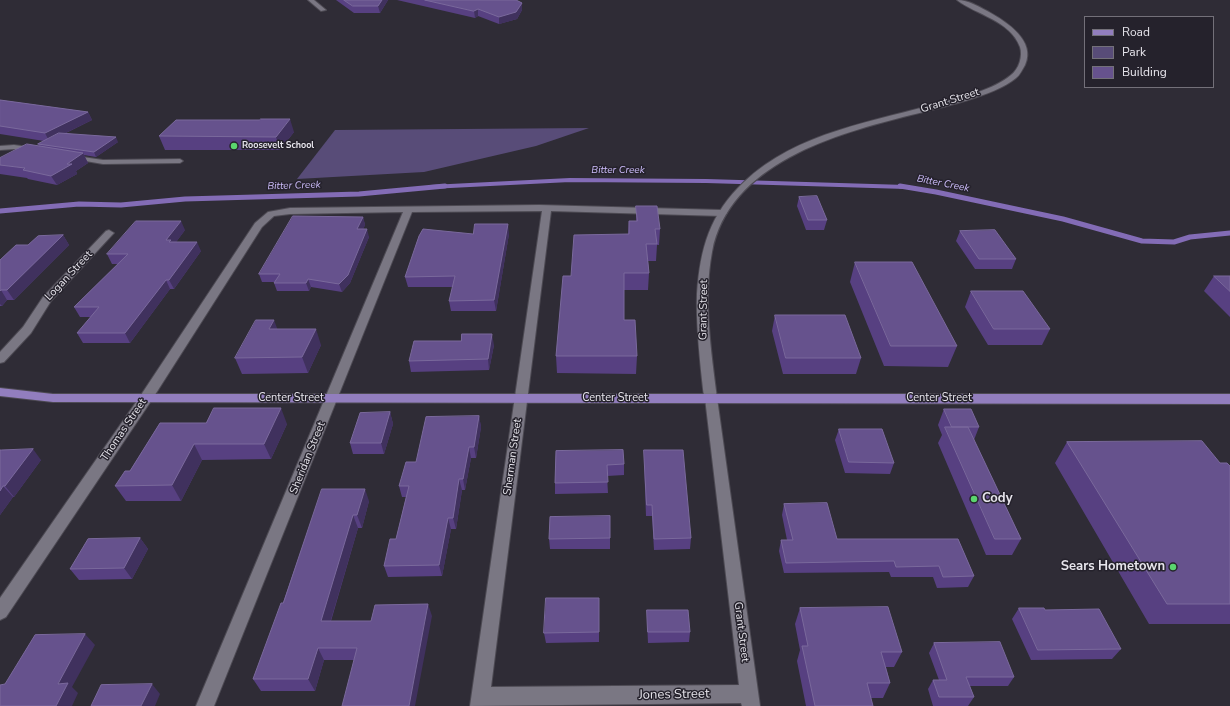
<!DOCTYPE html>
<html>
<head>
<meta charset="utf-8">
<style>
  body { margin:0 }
  #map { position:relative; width:1230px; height:706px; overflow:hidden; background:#2f2c36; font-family:"Nunito Sans",sans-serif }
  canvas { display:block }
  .legend { position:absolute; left:1084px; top:16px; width:130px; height:72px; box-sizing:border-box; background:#25222c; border:1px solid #737079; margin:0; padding:5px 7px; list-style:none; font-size:12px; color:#e7e5ec }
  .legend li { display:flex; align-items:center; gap:8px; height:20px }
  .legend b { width:20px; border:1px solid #737079 }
</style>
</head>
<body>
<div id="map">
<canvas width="1230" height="706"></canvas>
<ul class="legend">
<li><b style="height:5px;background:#927ebe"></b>Road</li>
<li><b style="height:11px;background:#584c78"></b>Park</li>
<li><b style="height:11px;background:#66528d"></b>Building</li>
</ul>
</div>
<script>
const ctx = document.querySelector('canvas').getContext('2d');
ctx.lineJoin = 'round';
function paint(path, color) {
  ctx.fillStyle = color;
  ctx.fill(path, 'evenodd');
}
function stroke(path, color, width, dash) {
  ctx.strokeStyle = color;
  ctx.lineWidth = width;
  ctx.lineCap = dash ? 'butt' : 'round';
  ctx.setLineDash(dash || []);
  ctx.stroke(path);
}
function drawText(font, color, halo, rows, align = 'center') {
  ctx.font = font + ' "Nunito Sans",sans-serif';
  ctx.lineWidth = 3;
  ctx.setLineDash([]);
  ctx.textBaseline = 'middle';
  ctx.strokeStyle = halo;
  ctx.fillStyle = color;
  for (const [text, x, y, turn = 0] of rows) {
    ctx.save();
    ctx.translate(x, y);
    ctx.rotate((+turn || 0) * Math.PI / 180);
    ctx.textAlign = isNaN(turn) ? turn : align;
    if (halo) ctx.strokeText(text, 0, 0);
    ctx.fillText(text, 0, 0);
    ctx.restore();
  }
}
paint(new Path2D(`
  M589,128L536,146L424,172L297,179L335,130Z`), '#584c78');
stroke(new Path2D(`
  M430,187L570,180L706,181L906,187`), '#836cb6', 4);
stroke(new Path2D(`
  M900,186L936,192L1063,219L1142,241L1174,242L1190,237L1230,233
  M0,211L79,204L121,205L185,199L359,194L445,186`), '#836cb6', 5);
const service = new Path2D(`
  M14,145L29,147L32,149L29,151L14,149L0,150V146Z
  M76,156L103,160L180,159L183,161L180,163L103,164L74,159V157Z`);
const minor = new Path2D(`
  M308,0H314L326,10L321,11Z
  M539,205L722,210L727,213L722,216L551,211L491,687L739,685L705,398L706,395L711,394L716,395L717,398L760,706H742L741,703L470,706L542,211L412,212L214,706H196L403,212L290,214L274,216L262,227L151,401L6,617L0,620V598L141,395L255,223L268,212L290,208Z
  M109,230L114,233L112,235L51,301L31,333L4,362L0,363V352L23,327L43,297L106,231Z`);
const secondary = new Path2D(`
  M957,0C969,0 979,7 989,12C1007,22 1036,41 1025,65C1022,70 1020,75 1016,78C995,96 939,108 911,115C836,134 729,163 712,252C703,300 711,350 717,398L716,401L711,402L706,401C703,395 703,387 702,380C699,351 696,322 697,294C700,248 710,214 744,182C796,132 876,121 943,102C965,96 993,90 1011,75C1019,69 1023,56 1020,47C1010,20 976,15 957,0Z`);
const primary = new Path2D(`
  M0,388L53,394H1230V404L53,402L0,396Z`);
stroke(service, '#4d4a53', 2);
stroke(minor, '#4d4a53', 2);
stroke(secondary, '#4d4a53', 2);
stroke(primary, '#4d4a53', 2);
paint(service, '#7a7783');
paint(minor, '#7a7783');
paint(secondary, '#7a7783');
paint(primary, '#927ebe');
paint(new Path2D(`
  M336,0H388L380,13H354Z
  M397,0H516L522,3V10L517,19L499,24L478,16L475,18Z
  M0,100L88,112L92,120L66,133L118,142L96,157L84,155L88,163L76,171L77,174L57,185L28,179L27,178L0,174V158L39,146L38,144L44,141L0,134Z
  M294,132L280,150H165L159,136Z
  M799,197L827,220L824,230H806L797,206Z
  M636,206L660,229L659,245H657L656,261H648L649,273L648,290H624V320L637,356L636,374L557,373L556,356L571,276L628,234L629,221H636Z
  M363,217L365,225L363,229L369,237L350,283L342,292L311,287L309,291H277L274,283L275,282H262L259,274Z
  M185,230L176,242L201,251L174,289H170L130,343H83L77,333L91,317H80L74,307L118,264H112L107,254Z
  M960,231L1016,259L1012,269H975L956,241Z
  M473,234H509L496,311H451L449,301L453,287H408L405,277Z
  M63,235L69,245L14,300H7L2,306H0V260L28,245Z
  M855,262L957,346L948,367L884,366L850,282Z
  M1214,276H1230V317L1204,291Z
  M971,291L1050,329L1042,345H988L965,307Z
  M775,315L861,358L856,374H783L772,331Z
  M277,329L321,345L308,373L242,374L235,358Z
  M494,345L489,370L411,372L409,361Z
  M944,409L979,427L974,440L1021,539L1012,555H986L938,443L942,435L938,425Z
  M390,412L393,424L384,454H353L350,443Z
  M479,416L481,427L476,458H471L465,490H462L456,529H451L442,576L388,577L384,566L396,539L406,497H402L399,486L416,462Z
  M160,423L287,424L271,459L202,460L181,501H126L115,486L130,471Z
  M839,429L894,463L890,474L845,473L835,440Z
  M1067,442L1220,463L1230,466V624H1149L1055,463Z
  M0,450L41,460L14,497H13L0,515Z
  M644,450L691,538L690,549L654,550L652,516H646L644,462Z
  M556,451L624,464V475L607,476L608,493L555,494V483Z
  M322,489L369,501L362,528H358L331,621H371L432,616L354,660H324L315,691H261L253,679L283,603Z
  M784,504L837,539H958L974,576L968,587L937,588L933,577H891L889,572L784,573L779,551L781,540H787L782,515Z
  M610,516V549H550L549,539Z
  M140,538L148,549L132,579L79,580L70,569Z
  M599,598V642L546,643L544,633Z
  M800,608L902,652L894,667H886L890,683L883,698H871L873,706H806L797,661L800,650L795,624Z
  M1019,608L1045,610L1121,649L1112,659L1031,660L1012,619Z
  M647,610L690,632L689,642L648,643L647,621Z
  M934,643L1014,677L1008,686H970L974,697L968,706H933L928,689L933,680H939L929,653Z`), '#574081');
paint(new Path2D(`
  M382,0H388L380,13L378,6Z
  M522,3V10L517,19L499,24V17Z
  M478,9V16L475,18L474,11Z
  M88,112L92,120L49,141L45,133Z
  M290,119L294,132L280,150L276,137Z
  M116,137L118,142L96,157L94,152Z
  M83,153L88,163L76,171L77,174L57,185L51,176L67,164Z
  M363,217L365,225L360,237L357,229Z
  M181,221L185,230L174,245L166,240Z
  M508,224L509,234L496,311L494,300Z
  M367,229L369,237L350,283L342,292L339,284Z
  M63,235L69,245L14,300L7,290Z
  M197,242L201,251L174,289L169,280Z
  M308,279L311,287L309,291L306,283Z
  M166,280L170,289L130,343L125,333Z
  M1,290L7,300L2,306L0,304V291Z
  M274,320L280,336L269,329Z
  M316,329L321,345L308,373L302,357Z
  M492,334L494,345L489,370L488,359Z
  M281,408L287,424L271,459L264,444Z
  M390,412L393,424L384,454L381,443Z
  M479,416L481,427L476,458L474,447Z
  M194,444L202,460L181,501L172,485Z
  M469,447L471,458L465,490L463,479Z
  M33,449L41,460L14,497L5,486Z
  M459,479L462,490L456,529L453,518Z
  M3,486L13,497L0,515V491Z
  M365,489L369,501L362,528L357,515Z
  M353,515L358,528L327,633L321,621Z
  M448,518L451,529L442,576L439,565Z
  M140,538L148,549L132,579L124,568Z
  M428,604L432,616L415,706H409Z
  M85,634L95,645L72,687L78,693L72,706H56L58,684Z
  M318,648L324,660L315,691L308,679Z
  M152,684L160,694L155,706H141Z`), '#40315e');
const building = new Path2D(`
  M344,0H382L378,6H353Z
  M425,0H516L522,3L516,12L499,17L478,9L474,11Z
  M0,100L88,112L45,133L0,126Z
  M261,119H290L276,137L159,136L176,120H259Z
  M59,133L116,137L94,152L38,144Z
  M27,144L83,153L67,164H72L51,176L23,170L25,168L0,165V158Z
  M817,196L827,220H808L799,197Z
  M636,206H657L660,229H655L657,244H646L649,273H624V320H635L637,356H556L563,276H571L574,235L629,234V221H637Z
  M293,216L363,217L357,229H367L348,275L339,284L308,279L306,283H274L280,274H259Z
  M136,221H181L166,240H171L169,242H197L169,280H166L125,333H77L99,307H74L128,254H107Z
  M475,224H508L494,300L449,301L455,276L405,277L419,236L423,229L473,234Z
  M995,230L1016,259H979L960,231Z
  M63,235L7,290H1L0,291V260L16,245H28L38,236Z
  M855,262H912L957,346H891Z
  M1214,276H1230V291Z
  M971,291H1023L1050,329H994Z
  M775,315H845L861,358H786Z
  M256,320H274L269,329H316L302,357L235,358Z
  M462,334H492L488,359L409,361L414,341H461Z
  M214,408H281L264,444H194L172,485L115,486L125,471H130L160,423H206Z
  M944,409H971L979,427H952Z
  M390,412L381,443H350L360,413Z
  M479,416L474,447H469L463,479H459L453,518H448L439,565L384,566L390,539H396L409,486H399L406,462H416L426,417Z
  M945,427H968L1021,539H995Z
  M839,429H882L894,463L849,462Z
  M1202,441L1220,463H1227L1230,466V604H1167L1067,442Z
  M33,449L5,486H3L0,491V450H1Z
  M623,450L624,464L607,465L608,482L555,483L556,451Z
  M644,450H683L691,538L654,539L652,505H647Z
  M322,489H365L357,515H353L321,621H371L375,605L428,604L409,706H342L357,648H318L308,679H253L281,603H283Z
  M827,503L837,539H958L974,576L943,577L939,566L896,567L894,561L786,563L781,540H793L784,504Z
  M610,516V538L549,539L550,517Z
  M140,538L124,568L70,569L88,539Z
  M546,598H599V632L544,633Z
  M888,607L902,652H881L890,683H867L873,706H815L802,646H808L800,608Z
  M1019,608H1044L1045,610L1099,609L1121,649L1038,650Z
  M647,610H688L690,632H648Z
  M85,634L58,684L68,683L56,706H0V685L5,684L35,635Z
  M1000,642L1014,677H966L974,697H939L933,680H947L934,643Z
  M152,684L141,706H91L101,685Z`);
paint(building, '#66528d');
stroke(building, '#7a699c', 1);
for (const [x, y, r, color] of [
  [234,146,4,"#5ad56e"],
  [974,499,4,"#5ad56e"],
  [1173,567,4,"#5ad56e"]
]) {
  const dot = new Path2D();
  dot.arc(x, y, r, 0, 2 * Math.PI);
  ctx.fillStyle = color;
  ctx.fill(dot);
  stroke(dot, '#25222c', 1.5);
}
drawText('bold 9px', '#e7e5ec', '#25222c', [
  ["Roosevelt School",242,146]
], 'left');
drawText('italic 10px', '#ccbcf9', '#25222c', [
  ["Bitter Creek",618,171],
  ["Bitter Creek",943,184,11],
  ["Bitter Creek",294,186,-2]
]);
drawText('11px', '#e7e5ec', '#25222c', [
  ["Grant Street",950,101,-17],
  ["Logan Street",69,276,-47],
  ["Grant Street",704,310,-89],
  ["Center Street",291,398],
  ["Center Street",615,398],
  ["Center Street",939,398],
  ["Thomas Street",124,430,-56],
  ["Sherman Street",513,457,-82],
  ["Sheridan Street",308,458,-68],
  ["Grant Street",741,632,83]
]);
drawText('bold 13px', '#e7e5ec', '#25222c', [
  ["Cody",982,499],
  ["Sears Hometown",1165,567,"right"]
], 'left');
drawText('13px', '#e7e5ec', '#25222c', [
  ["Jones Street",674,695,-1]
]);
</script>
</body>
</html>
